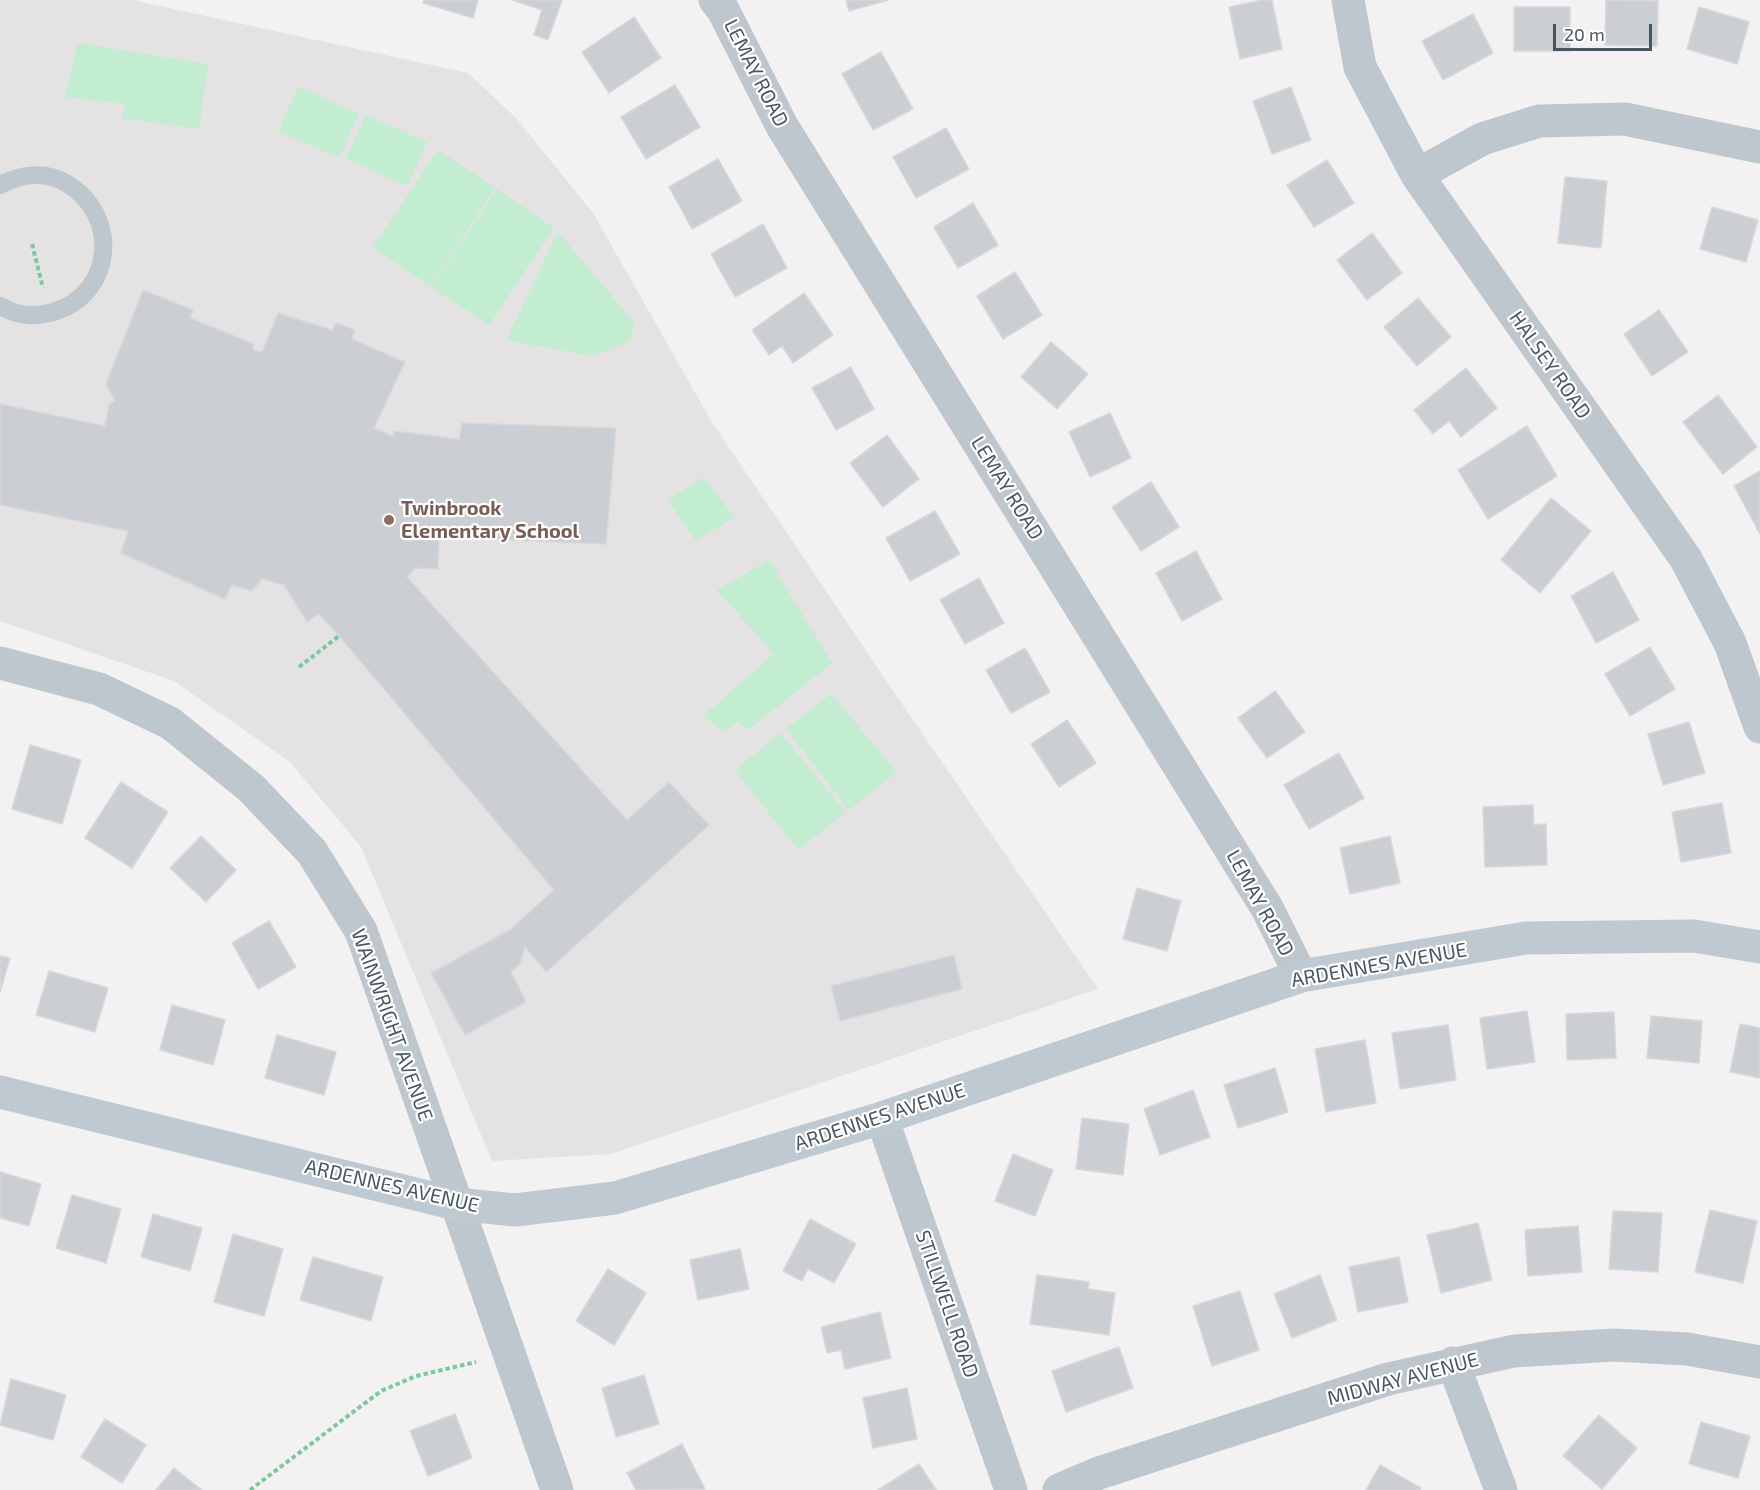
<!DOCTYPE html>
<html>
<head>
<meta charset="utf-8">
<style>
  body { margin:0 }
  #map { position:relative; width:1760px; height:1490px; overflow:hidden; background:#f3f1f1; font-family:"Exo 2",sans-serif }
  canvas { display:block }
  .scale { position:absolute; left:1553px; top:24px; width:99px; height:27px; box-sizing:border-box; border:3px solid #4a565d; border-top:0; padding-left:8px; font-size:18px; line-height:21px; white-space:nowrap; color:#4a565d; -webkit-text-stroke:4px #fff; paint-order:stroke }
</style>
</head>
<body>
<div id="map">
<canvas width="1760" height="1490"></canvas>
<div class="scale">20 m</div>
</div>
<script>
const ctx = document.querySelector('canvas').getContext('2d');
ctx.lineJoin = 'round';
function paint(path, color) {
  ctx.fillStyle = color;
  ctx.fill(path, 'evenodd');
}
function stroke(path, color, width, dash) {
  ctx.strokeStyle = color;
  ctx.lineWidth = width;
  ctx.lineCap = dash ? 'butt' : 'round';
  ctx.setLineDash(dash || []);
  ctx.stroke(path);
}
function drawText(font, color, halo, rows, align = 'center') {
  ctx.font = font + ' "Exo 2",sans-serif';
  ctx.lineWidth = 4.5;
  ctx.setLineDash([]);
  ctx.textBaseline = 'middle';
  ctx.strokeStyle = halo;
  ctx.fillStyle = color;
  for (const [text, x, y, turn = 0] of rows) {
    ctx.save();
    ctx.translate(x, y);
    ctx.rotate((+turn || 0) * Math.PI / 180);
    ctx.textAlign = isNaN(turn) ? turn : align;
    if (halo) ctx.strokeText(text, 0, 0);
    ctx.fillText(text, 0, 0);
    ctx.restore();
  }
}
paint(new Path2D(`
  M0,0H132L468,73L516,118L593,213L710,419L902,704L1098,989L611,1154L492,1161L361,847L290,762L174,681L0,621Z`), '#e4e2e3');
paint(new Path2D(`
  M78,43L208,64L199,129L122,118L125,104L65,97Z
  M298,87L359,114L339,158L278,131Z
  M366,115L427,142L407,186L346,159Z
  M438,150L495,188L430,286L373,248Z
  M497,189L554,228L489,325L431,287Z
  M558,232L634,322L630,341L592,356L506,340Z
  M704,477L734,517L696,541L668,500Z
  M769,560L832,663L748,730L737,721L724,733L704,715L774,654L717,590Z
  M831,694L897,772L849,810L786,729Z
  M780,733L846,812L798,850L735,770Z`), '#c3edd0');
const building = new Path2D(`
  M424,0H478L473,18L423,3Z
  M512,0H562L548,40L534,35L542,10Z
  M846,0H888L849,11Z
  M1262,0H1272L1282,49L1240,59L1229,7Z
  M1606,0L1658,1L1657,46L1605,45Z
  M1514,7H1570V51H1514Z
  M1699,7L1749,22L1737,64L1687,49Z
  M1473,14L1493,53L1443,80L1422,41Z
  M634,17L661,58L609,93L582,52Z
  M881,52L913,109L873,130L842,74Z
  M675,85L700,127L646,159L621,117Z
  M1291,87L1311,140L1272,154L1253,101Z
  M946,128L969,169L916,198L893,157Z
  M718,159L742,201L692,229L669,187Z
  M1327,160L1354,203L1314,227L1287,185Z
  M1565,177L1607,181L1601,248L1558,243Z
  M973,203L998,245L958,268L934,227Z
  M1712,207L1758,220L1746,262L1700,249Z
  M763,224L787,268L735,297L711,254Z
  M1372,233L1402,273L1367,300L1337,260Z
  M1015,272L1042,315L1003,339L977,296Z
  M143,290L193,310L190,318L254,344L253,350L262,352L278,313L332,330L336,323L355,330L352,339L405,362L374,428L394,437V431L459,439L462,423L616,428L606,544L439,537L438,569L415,568L407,577L627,820L669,782L709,825L546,972L525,947L520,964L511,972L526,1002L465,1035L431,973L511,929L554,890L339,636L319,614L307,622L284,585L262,579L252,591L232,585L225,599L121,553L128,531L0,505V404L105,426L109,404L115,401L106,384Z
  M804,293L833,335L793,363L782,346L769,355L752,330Z
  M1418,298L1451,337L1417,366L1384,327Z
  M1659,310L1688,352L1652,376L1624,334Z
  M1051,342L1088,374L1057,409L1021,377Z
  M851,367L874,409L836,430L812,388Z
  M1466,368L1497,408L1461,437L1449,421L1433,434L1414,410Z
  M1718,395L1757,447L1723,474L1683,422Z
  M1110,413L1131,458L1090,477L1069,432Z
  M1527,426L1557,476L1488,519L1458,470Z
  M887,435L919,479L883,507L850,463Z
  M1760,471V534L1734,486Z
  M1151,482L1179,527L1141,551L1112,507Z
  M1551,498L1591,531L1540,593L1501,560Z
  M935,511L960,554L910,581L886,538Z
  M1196,551L1222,599L1182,621L1156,573Z
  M1613,572L1639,620L1596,643L1571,596Z
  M979,578L1004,623L965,644L940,600Z
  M1650,647L1675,689L1630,716L1605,674Z
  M1025,648L1050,692L1011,713L986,670Z
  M1275,691L1305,732L1267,758L1238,718Z
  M1067,720L1096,763L1059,787L1031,744Z
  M1689,722L1705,773L1663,785L1648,734Z
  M30,745L81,760L62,824L12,809Z
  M1339,753L1364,798L1309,829L1284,785Z
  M121,782L168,812L132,868L85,838Z
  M1722,803L1731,853L1681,862L1672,812Z
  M1533,805L1534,825L1546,824L1547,865L1485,867L1483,807Z
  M201,836L236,870L206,902L170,868Z
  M1390,836L1400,883L1350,894L1340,848Z
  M1137,888L1181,901L1167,951L1123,939Z
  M269,921L296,967L258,989L232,943Z
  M954,955L962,989L840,1021L831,986Z
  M0,956L10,958L0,992Z
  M49,971L108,988L95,1032L36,1015Z
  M172,1005L225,1020L213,1065L160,1050Z
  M1527,1011L1535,1062L1487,1069L1480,1018Z
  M1614,1012L1616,1058L1567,1060L1566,1014Z
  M1651,1016L1702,1021L1699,1063L1647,1058Z
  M1740,1024L1760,1028V1078L1730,1072Z
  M1448,1025L1456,1080L1400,1089L1392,1033Z
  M277,1035L336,1052L324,1095L265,1078Z
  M1365,1040L1376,1103L1326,1112L1315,1049Z
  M1275,1068L1288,1112L1238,1128L1224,1085Z
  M1193,1090L1210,1137L1160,1155L1144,1109Z
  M1082,1118L1129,1124L1123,1175L1076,1169Z
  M1013,1154L1053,1170L1035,1216L995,1201Z
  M0,1172L41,1184L29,1226L0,1218Z
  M72,1195L121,1209L106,1263L56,1248Z
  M1710,1210L1757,1221L1743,1283L1695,1272Z
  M1613,1211L1662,1213L1658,1272L1609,1269Z
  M153,1214L202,1228L190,1271L141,1257Z
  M810,1219L856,1244L834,1283L808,1269L802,1281L783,1271Z
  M1478,1223L1492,1280L1441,1293L1427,1235Z
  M1578,1226L1582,1272L1528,1276L1525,1230Z
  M233,1234L283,1249L264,1316L214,1302Z
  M740,1249L749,1289L698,1300L690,1260Z
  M313,1257L383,1277L371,1321L300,1300Z
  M1399,1257L1408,1302L1358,1312L1349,1267Z
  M608,1269L646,1293L614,1345L576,1321Z
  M1037,1275L1089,1282L1088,1289L1115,1293L1109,1335L1030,1324Z
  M1320,1275L1337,1320L1292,1338L1274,1294Z
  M1240,1291L1259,1350L1212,1366L1193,1306Z
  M880,1312L891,1358L845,1369L841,1350L827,1353L821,1327Z
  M1119,1347L1133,1388L1066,1412L1052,1371Z
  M644,1375L659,1424L616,1437L602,1388Z
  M11,1379L66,1395L53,1440L0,1425Z
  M907,1388L917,1439L873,1448L863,1398Z
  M455,1414L472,1458L428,1476L410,1431Z
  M1599,1415L1637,1448L1602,1489L1563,1456Z
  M105,1419L146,1445L122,1483L81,1457Z
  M1701,1422L1750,1436L1738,1478L1689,1464Z
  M682,1444L705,1489L636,1490L627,1473Z
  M919,1464L936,1490H878Z
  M1380,1465L1421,1488L1420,1490H1366Z
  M174,1468L202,1490H156Z`);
paint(building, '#cbcfd3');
stroke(building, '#d6d8dc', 1.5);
stroke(new Path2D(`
  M32,244L43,288
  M299,667L339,636
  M250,1490L381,1391L416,1376L476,1362`), '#7dc99d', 4, [4.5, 3]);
stroke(new Path2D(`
  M0,185C21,174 45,171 66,183C120,214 115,294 53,312C42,315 29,317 17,313C11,312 5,308 0,306`), '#bec7cd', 18);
stroke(new Path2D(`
  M715,0L723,10L782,126L1267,908L1301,976
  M1348,0L1360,67L1417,175L1686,559L1730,643L1760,727
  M1417,175L1482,139L1539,121L1625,119L1760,147
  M0,663L99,689L170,723L251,788L312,852L361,931L557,1490
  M882,1118L1011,1490
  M1453,1363L1501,1490
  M1059,1490L1099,1473L1388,1379L1514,1351L1614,1345L1687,1349L1760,1362`), '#bec7cd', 33);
stroke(new Path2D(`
  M0,1092L456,1204L515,1210L615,1198L882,1118L1301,976L1526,938L1694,936L1760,947`), '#bec9d1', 33);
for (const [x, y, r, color] of [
  [389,520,6,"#8d6e63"]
]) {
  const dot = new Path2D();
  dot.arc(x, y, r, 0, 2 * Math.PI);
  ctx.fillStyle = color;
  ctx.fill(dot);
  stroke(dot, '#fff', 2);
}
drawText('20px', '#4a565d', '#fff', [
  ["LEMAY ROAD",756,73,63],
  ["HALSEY ROAD",1550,365,55],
  ["LEMAY ROAD",1007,488,58],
  ["LEMAY ROAD",1260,903,61],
  ["ARDENNES AVENUE",1379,965,-10],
  ["WAINWRIGHT AVENUE",392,1025,70],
  ["ARDENNES AVENUE",880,1117,-18],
  ["ARDENNES AVENUE",392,1186,13],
  ["STILLWELL ROAD",947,1304,71],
  ["MIDWAY AVENUE",1403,1379,-15]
]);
drawText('bold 20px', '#785e54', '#fff', [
  ["Twinbrook",401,508],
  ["Elementary School",401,531]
], 'left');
</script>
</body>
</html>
